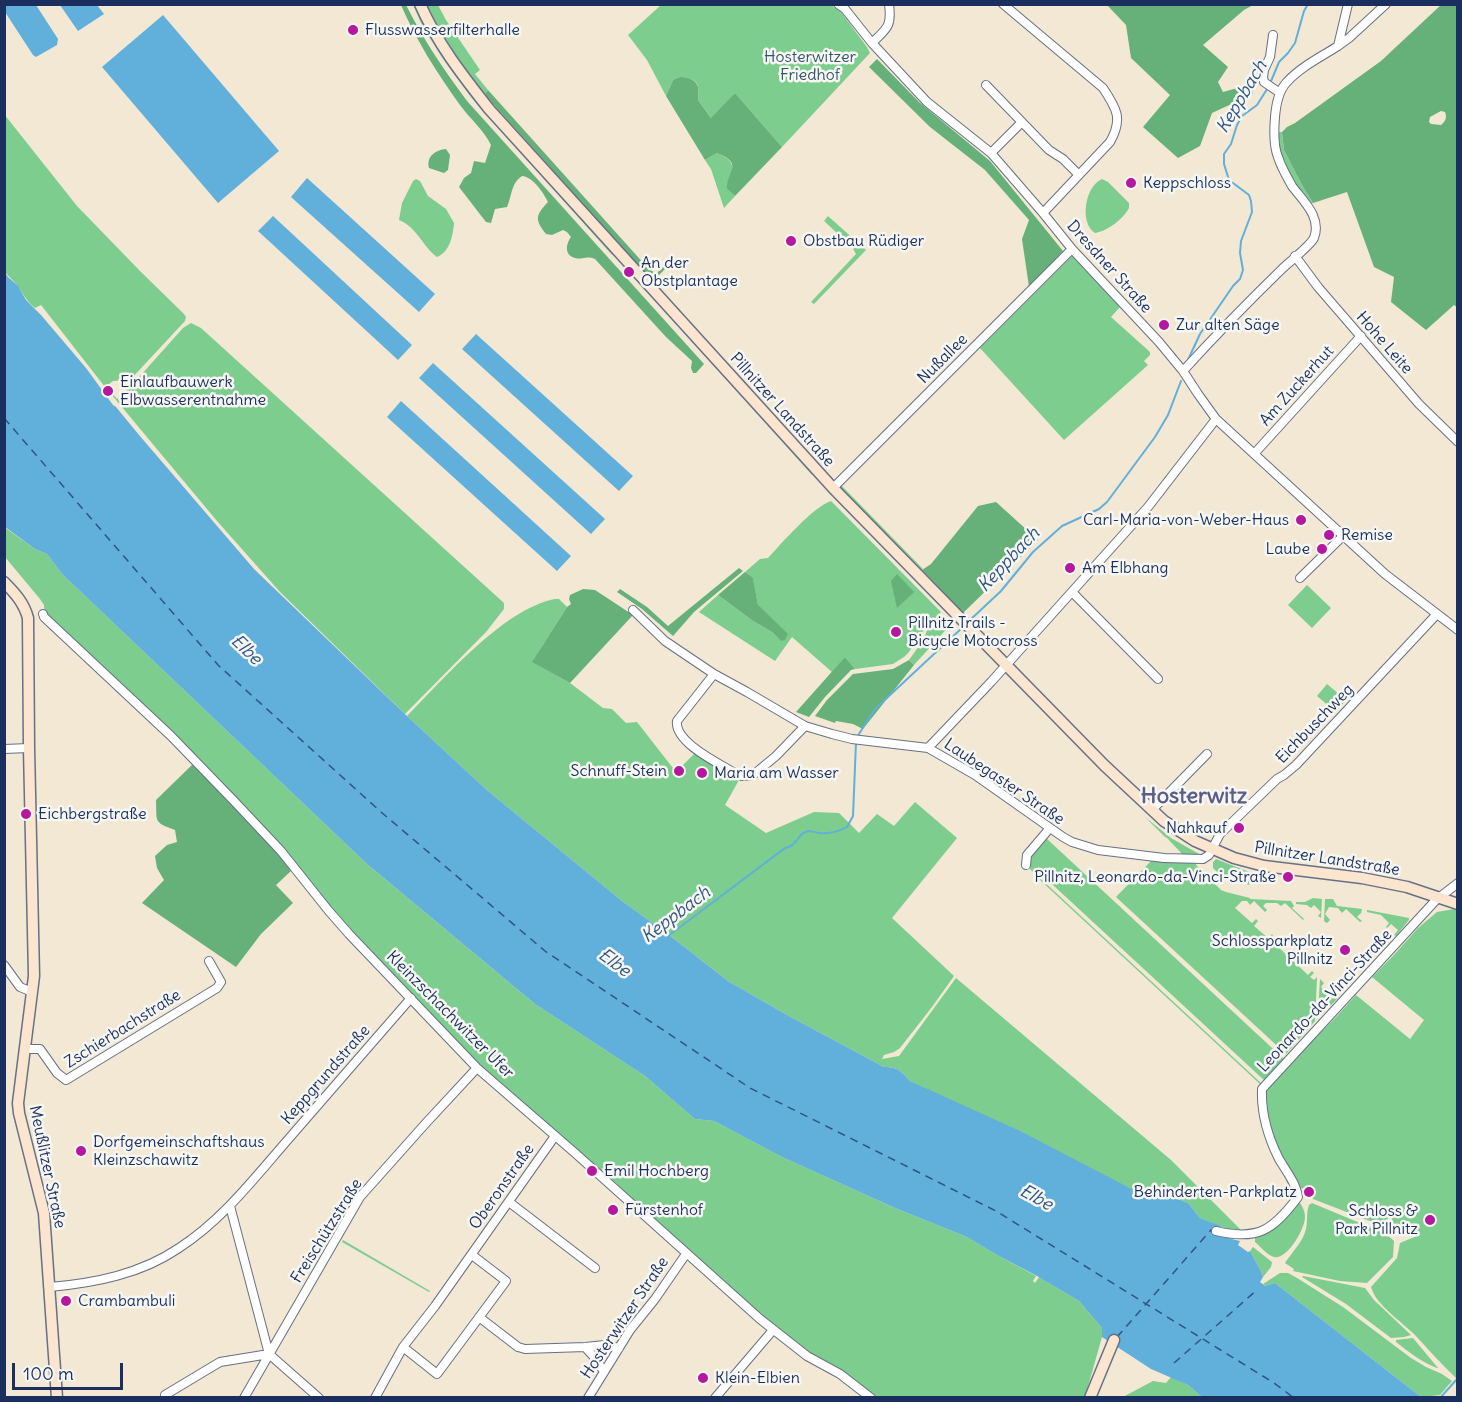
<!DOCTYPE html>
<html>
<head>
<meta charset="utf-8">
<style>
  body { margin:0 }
  #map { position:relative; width:1462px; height:1402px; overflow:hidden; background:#f2e8d3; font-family:Delius,sans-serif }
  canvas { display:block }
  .frame { position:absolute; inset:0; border:6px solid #1b2f5e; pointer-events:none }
  .scale { position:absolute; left:12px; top:1363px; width:111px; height:27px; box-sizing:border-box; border:3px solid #1b2f5e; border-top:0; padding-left:8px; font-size:18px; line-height:21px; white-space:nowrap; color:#1b2f5e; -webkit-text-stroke:4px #f6f6f2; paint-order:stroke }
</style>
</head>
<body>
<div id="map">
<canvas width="1462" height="1402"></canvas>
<div class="frame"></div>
<div class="scale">100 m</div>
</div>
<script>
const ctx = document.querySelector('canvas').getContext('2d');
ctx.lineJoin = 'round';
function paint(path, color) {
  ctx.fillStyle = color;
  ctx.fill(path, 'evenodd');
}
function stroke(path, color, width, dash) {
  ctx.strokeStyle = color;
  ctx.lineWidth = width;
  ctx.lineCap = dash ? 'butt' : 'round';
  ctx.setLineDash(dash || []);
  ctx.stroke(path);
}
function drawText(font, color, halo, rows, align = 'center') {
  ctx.font = font + ' Delius,sans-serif';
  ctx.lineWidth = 5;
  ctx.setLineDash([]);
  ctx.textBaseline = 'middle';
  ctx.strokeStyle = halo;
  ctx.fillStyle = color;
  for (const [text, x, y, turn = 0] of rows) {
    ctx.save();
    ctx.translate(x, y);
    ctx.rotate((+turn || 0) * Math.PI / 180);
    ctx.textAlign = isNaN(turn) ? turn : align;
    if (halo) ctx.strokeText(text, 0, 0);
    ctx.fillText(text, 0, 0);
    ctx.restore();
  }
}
paint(new Path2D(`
  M413,5H414L423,23L441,55L471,96L612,254V255L471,97L441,56L422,25Z
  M427,5H438L446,20L480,70L475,74L488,90L485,94C463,66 442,37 427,5Z
  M661,5H831L841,12L867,47L870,53L782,147L735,93L712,119L698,100C701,77 692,78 673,80L666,96L647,60L628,35Z
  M4,114L77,206L140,271L184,314L186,317L185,321L130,380L113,381L105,387L41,305L35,308C25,300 23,292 15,283C12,279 8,276 5,272Z
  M1278,132H1282L1284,150L1302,185L1313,203L1310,205C1293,183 1277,160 1278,132Z
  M717,153C727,157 736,163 731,175C729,181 727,182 727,189L735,196L724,208L711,169L705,160Z
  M416,179L420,181L428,196L446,209L454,223C453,235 450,252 437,257C423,247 417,227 399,220L402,203L413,181Z
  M1102,179L1108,182L1129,203V208C1123,219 1108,231 1095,233C1079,223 1085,186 1102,179Z
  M828,216L866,250L814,304L811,302L856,254L852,247L824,221Z
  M1072,256L1120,307L1111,317L1150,352V355L1144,361L1148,365L1064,440L980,348Z
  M636,279L812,474V475Z
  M191,323L201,328L504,603V609L486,632L405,714L280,592L217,521L111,394L112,393L117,399L132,385L183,328Z
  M840,484L923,569L922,570L840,488Z
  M831,501L941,612L917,638L909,652L904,657L893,664L855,669L845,657L832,672L792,637L775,661L699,612L718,595L753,621L772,632L781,641L758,605L753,579L745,572L760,559L768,558C782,543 813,507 831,501Z
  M4,527L35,549L47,554L62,574L367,864L535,1004L645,1076L695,1119L714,1121L782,1157L895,1208L967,1237L997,1255L1036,1276L1033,1281L1035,1283L1039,1277L1079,1301L1102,1328V1337L1085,1397H875L852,1379L808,1354L767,1322L686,1251L687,1247L677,1242L617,1184L479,1065L331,908L284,849L243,804L171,733L45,616L44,605L40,599L5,557Z
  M1307,585L1331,608L1312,628L1288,605Z
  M555,599H559L567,607L541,648L533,662L570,683L603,708L612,709L626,723L637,722L676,772L696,752L739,780L725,805L766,833L814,812L839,813L859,833L877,814L894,826L915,802L957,838L892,918L954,976L932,1007L900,1048L894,1052L884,1055L882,1059L899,1056L956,978L1171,1160L1244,1233L1227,1229L1200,1218L1188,1203L1166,1194L1145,1196L910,1081C901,1071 898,1067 884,1067L787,1015L728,981L669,935L622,901L488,791L407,716C444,679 503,609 555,599Z
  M944,615L952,623L914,665L909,660L924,639L927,630Z
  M1327,684L1346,700L1336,712L1317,696Z
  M1145,817L1171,838L1199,854L1184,856L1167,838L1165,837Z
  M1046,838L1285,1060L1265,1081L1041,874H1035L1029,868C1029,856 1035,844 1046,838Z
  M1153,859L1194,861L1197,866L1221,890L1226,892L1250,898V899L1291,901L1294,906L1292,908L1304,919L1303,920L1285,903L1281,906L1277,903H1266L1263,906L1267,910L1265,912L1254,901L1250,905L1247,901H1242L1235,908L1252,923L1256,919L1258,921L1254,926L1268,938L1272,934L1273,936L1270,940L1288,956L1291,953L1292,954L1290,958L1308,975L1312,971L1314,973L1310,977L1314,980L1317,977L1315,1021L1286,1054L1116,897Z
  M1216,859L1257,875L1256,878H1250L1249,885L1217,872L1213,868V862Z
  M1040,878L1262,1084L1261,1085L1039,879Z
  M1313,898L1322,899L1321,918L1318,916L1321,912L1314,905L1311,908L1307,905L1296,904V902H1305Z
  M1325,899H1333L1337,906L1362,909L1361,913L1357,917L1362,921L1360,922L1346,909L1342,913L1338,908L1329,907L1325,914L1330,920L1327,923L1324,921Z
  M1454,909L1457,910V1379C1442,1365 1429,1350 1415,1335C1401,1321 1376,1305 1371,1287L1397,1258L1400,1243L1419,1235L1417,1233C1409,1234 1402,1236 1395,1231L1389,1208L1385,1205L1389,1226L1388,1228L1313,1199C1311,1191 1308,1189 1301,1188L1280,1156L1267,1122L1265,1095L1268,1088L1275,1079L1337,1016L1356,995L1410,1039L1424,1020L1372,977L1392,957L1418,928L1437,912Z
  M1367,910L1409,918V920L1396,936L1394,935L1398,930L1391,924L1387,928L1386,927L1389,923L1381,915L1367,912Z
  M1320,979L1324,983L1321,987L1333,999L1337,995L1339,997L1329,1007L1328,1006L1321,1015L1318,1014Z
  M1298,1203H1300C1303,1207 1305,1212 1305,1217C1305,1229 1287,1260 1274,1257C1267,1255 1261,1247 1255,1242V1238C1264,1234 1274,1230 1282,1223C1288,1217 1291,1208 1298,1203Z
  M1312,1203L1386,1234L1394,1241L1393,1257L1367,1283L1340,1281L1293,1271L1294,1269L1285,1263C1292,1252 1303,1242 1306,1229C1308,1221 1306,1213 1309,1205Z
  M343,1240L430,1291L429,1292L342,1242Z
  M1253,1247L1272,1262L1271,1267L1263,1277L1261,1271L1250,1251Z
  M1280,1273H1288L1297,1278L1343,1307L1411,1358L1426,1367L1442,1374L1452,1381L1440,1395L1421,1397L1275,1283L1265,1286L1263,1284Z
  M1303,1276L1365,1288L1374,1300L1411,1335L1404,1337L1391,1338L1346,1304L1302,1277Z
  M1413,1338L1438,1368H1437C1421,1362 1409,1352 1396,1342V1340Z
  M1171,1377L1188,1385L1202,1397L1121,1398L1153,1381L1166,1383Z`), '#7dcd8e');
paint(new Path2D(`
  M1442,4L1457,5L1458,308L1454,305L1426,330L1391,302L1394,277L1374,267L1347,192L1313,203L1302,185L1284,150L1282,132L1287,127L1295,123L1381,61ZM1441,111L1445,112C1447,117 1446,121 1441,125L1431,124L1429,122L1430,117Z
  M401,5H406C423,39 444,70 467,101L704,364L696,373H693L691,368L692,361L666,337L595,259C586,255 583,260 575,258C564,255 566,244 571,237L567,232L563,230L552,235L546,234C534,219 536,215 548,202C543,192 533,177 522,176C511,183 512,196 507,207L495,209L491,223L486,222L459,187L464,178L471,173L474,161L485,163L491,145C483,129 470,119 460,105C437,73 416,40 401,5Z
  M1107,5H1253L1244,10L1203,45L1228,67L1218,82L1223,92L1252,84L1253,94L1212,113L1200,146L1178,158L1143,127L1170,95L1131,58L1126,25Z
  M877,59L919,102L990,161L1063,251L1029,287L1022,239L1029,220L985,170L930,127L869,67Z
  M681,77C697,79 700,84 698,100L711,118L735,93L782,147L735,196L727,189C726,172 745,164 717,153L705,160L666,96L673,80Z
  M488,90L646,266L656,274L667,263L669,265L656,278L651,279L495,106L485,94Z
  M446,149L450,155L448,170L444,173L429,168C426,156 436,150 446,149Z
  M996,502L1038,540L963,613L922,570L931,564L978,506Z
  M739,568L743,571L694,612L673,636L642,609L617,592L620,589L647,607L668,626Z
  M745,572L753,578L758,605L788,634L785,640L781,641L772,632L753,621L718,595Z
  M897,574L914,592L897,608L891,581Z
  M583,589L595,590L633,615L570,683L532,662L567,607L571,604L569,599L570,595Z
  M845,657L855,669L851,670L825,697L809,717L796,712Z
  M909,660L914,665L863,729L853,724L836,721L835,723L815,716L827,700L853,674L893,669Z
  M194,763L276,850L291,871L276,885L293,903L261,934L236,967L142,903L164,880L157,868L155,856L167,845L177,842L175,830C153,822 157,822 156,800Z`), '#66b079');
paint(new Path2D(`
  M5,4L36,5L58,39L57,45L36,57L33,55L5,12Z
  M60,5H97L104,14L78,31Z
  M163,15L279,151L218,203L102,67Z
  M307,178L435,294L419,312L291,197Z
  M273,216L412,345L398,360L258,231Z
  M4,271L8,277L18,286L26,300L41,315L86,368L102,390H104L108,395L107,397L113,405L116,407L139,435L254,569L407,716L488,791L622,901L669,935L728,981L787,1015L884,1067C898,1067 901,1071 910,1081L1020,1131L1145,1196L1166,1194L1188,1203L1200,1218L1221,1226L1219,1236L1240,1241L1238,1245L1248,1252L1250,1251L1261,1271L1263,1277L1260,1282L1265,1286L1275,1283L1421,1397H1202L1188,1385L1151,1369L1102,1337V1328L1079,1301L1037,1276L997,1255L967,1237L895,1208L782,1157L714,1121L695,1119L645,1076L535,1004L367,864L62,574L47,554L35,549L5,527Z
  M476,334L633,476L619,491L462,349Z
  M433,363L605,519L591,534L419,378Z
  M401,401L571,556L557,571L387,417Z`), '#61afdb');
stroke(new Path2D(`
  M1187,362L1200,334L1233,286L1240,279L1243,270L1240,253L1241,241L1252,212L1251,201L1249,195L1229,180L1224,164V154L1231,144L1237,125L1242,116L1257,105L1269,86L1279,62L1288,53L1295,43L1304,11L1308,4
  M969,621L1001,591L1033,552L1062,526L1099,509L1107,502L1155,437L1168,415L1181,381
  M857,737L875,709L963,627
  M668,936L785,848C798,846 797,833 808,831C809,831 817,832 818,833C828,834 838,832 847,827L853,816L856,742
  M1440,1398L1458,1378`), '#61afdb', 2);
stroke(new Path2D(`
  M4,418L218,665L381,812L545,951L750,1088L996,1211L1274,1383L1294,1398
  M1117,1337L1211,1230H1213
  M1174,1363L1258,1289`), '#305584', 1.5, [8, 6]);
const street = new Path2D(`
  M838,4L845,9L872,43L927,102L991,153L1043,213L1072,249L1159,342L1183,371L1198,394L1216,419L1385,574L1458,630
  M1003,4L1103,88C1117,109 1123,119 1110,142L1043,213
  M1273,35L1270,57L1264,70L1263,77L1264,82L1280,93
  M872,43C887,28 892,27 889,4
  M1338,46L1349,38L1386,4
  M986,85L1049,150L1063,159L1079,175
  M991,153L1022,122
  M1295,256L1318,287L1419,404L1458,442
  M1183,371C1215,336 1248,302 1282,269C1289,262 1310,246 1314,238C1322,217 1303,201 1292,186C1287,177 1281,167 1278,157C1273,145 1274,129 1275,117C1276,105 1278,92 1286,83C1300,67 1321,57 1338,46L1348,4
  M1254,454L1361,336
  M833,488L1072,249
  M1300,578L1343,536
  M1072,592L1158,679
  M633,610L665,641L714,674L747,692L805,726L832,734L852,739L928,748L975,775L1063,837L1072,842L1098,850L1164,858L1203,859L1209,855L1220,834L1277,779L1284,775L1296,765L1437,614
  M43,614L44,617L171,736L234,801L281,851L328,910L349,934L477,1068L575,1153L760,1319L807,1356L840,1374L871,1398
  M714,674L677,721C674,743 722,765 738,775L743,776L753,775L776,756L805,726
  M928,748L991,682L1148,507L1216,419
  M4,749L29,748
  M1152,810L1207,754
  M1026,865L1027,855L1050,828
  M4,965L20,987L32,992
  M24,1049H40L57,1073L66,1080L217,988L221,982L209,961
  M509,1202L595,1268
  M230,1206L269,1354L319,1398
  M1216,1231C1258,1241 1273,1230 1298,1197C1296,1183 1286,1171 1279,1159C1268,1137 1261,1113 1262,1089L1436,900L1458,883
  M50,1287C95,1283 141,1274 179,1248C221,1221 253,1180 285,1143C327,1094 369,1047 411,998
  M479,1317L518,1347L525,1349L585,1347L605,1345L619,1348
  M403,1347L437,1374L506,1281L472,1255
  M585,1347L596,1359L604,1372
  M165,1395L220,1362L269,1354
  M244,1398L360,1197L426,1123L477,1068
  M375,1398L403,1347L435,1306L555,1136
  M588,1398L630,1330L655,1299L686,1254
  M715,1398L773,1330`);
const secondary = new Path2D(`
  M420,4C437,43 463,76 489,109L833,488L1104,765L1164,821L1195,841L1234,858L1264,866L1362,878L1407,887L1458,904
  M4,582C15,593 24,603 28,618L29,748L34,976L18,1103L19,1113L44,1213L57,1398
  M1090,1398L1114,1340`);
stroke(street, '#667087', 10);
stroke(secondary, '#667087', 13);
stroke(street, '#fff', 8);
stroke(secondary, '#fbe5cf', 10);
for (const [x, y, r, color] of [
  [353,30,6,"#b5179e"],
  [1131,183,6,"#b5179e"],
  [791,241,6,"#b5179e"],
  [629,272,6,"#b5179e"],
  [1164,325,6,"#b5179e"],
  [108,391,6,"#b5179e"],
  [1301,520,6,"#b5179e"],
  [1329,535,6,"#b5179e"],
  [1322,549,6,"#b5179e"],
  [1070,568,6,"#b5179e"],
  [896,632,6,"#b5179e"],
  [679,771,6,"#b5179e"],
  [702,773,6,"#b5179e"],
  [26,814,6,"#b5179e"],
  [1239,828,6,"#b5179e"],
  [1288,877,6,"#b5179e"],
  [1345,950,6,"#b5179e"],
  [81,1151,6,"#b5179e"],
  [592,1171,6,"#b5179e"],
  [1309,1192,6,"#b5179e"],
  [613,1210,6,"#b5179e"],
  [1430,1220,6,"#b5179e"],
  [66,1301,6,"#b5179e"],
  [703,1378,6,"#b5179e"]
]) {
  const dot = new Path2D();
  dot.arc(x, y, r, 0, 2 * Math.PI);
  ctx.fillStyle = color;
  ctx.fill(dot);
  stroke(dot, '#f6f6f2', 2);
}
drawText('16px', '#1b2f5e', '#f6f6f2', [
  ["Flusswasserfilterhalle",365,30],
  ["Keppschloss",1143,183],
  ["Obstbau Rüdiger",803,241],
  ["An der",641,263],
  ["Obstplantage",641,281],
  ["Zur alten Säge",1176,325],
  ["Einlaufbauwerk",120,382],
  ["Elbwasserentnahme",120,400],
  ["Carl-Maria-von-Weber-Haus",1289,520,"right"],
  ["Remise",1341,535],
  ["Laube",1310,549,"right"],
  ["Am Elbhang",1082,568],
  ["Pillnitz Trails -",908,623],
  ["Bicycle Motocross",908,641],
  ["Schnuff-Stein",667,771,"right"],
  ["Maria am Wasser",714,773],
  ["Eichbergstraße",38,814],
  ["Nahkauf",1227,828,"right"],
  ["Pillnitz, Leonardo-da-Vinci-Straße",1276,877,"right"],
  ["Schlossparkplatz",1333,941,"right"],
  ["Pillnitz",1333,959,"right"],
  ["Dorfgemeinschaftshaus",93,1142],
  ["Kleinzschawitz",93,1160],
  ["Emil Hochberg",604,1171],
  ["Behinderten-Parkplatz",1297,1192,"right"],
  ["Fürstenhof",625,1210],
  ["Schloss &",1418,1211,"right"],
  ["Park Pillnitz",1418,1229,"right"],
  ["Crambambuli",78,1301],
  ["Klein-Elbien",715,1378]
], 'left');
drawText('16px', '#34566a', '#f6f6f2', [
  ["Hosterwitzer",810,57],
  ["Friedhof",810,75]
]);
drawText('16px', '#1b2f5e', '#f6f6f2', [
  ["Dresdner Straße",1109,267,48],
  ["Hohe Leite",1384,343,49],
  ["Nußallee",943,359,-45],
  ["Am Zuckerhut",1297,386,-48],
  ["Pillnitzer Landstraße",782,410,48],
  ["Eichbuschweg",1315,724,-46],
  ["Laubegaster Straße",1004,782,34],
  ["Pillnitzer Landstraße",1327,859,9],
  ["Leonardo-da-Vinci-Straße",1325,1001,-47],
  ["Kleinzschachwitzer Ufer",450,1015,45],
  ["Zschierbachstraße",123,1029,-32],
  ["Keppgrundstraße",326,1075,-49],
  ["Meußlitzer Straße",47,1167,78],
  ["Oberonstraße",502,1187,-55],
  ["Freischützstraße",327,1231,-58],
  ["Hosterwitzer Straße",625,1318,-56]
]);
drawText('italic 18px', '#305584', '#f6f6f2', [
  ["Keppbach",1242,97,-59],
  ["Keppbach",1009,560,-47],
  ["Elbe",246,650,44],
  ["Keppbach",676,915,-37],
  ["Elbe",614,963,36],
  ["Elbe",1036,1198,29]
]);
drawText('bold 22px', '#5c5e8a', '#f6f6f2', [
  ["Hosterwitz",1194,797]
]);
</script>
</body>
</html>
